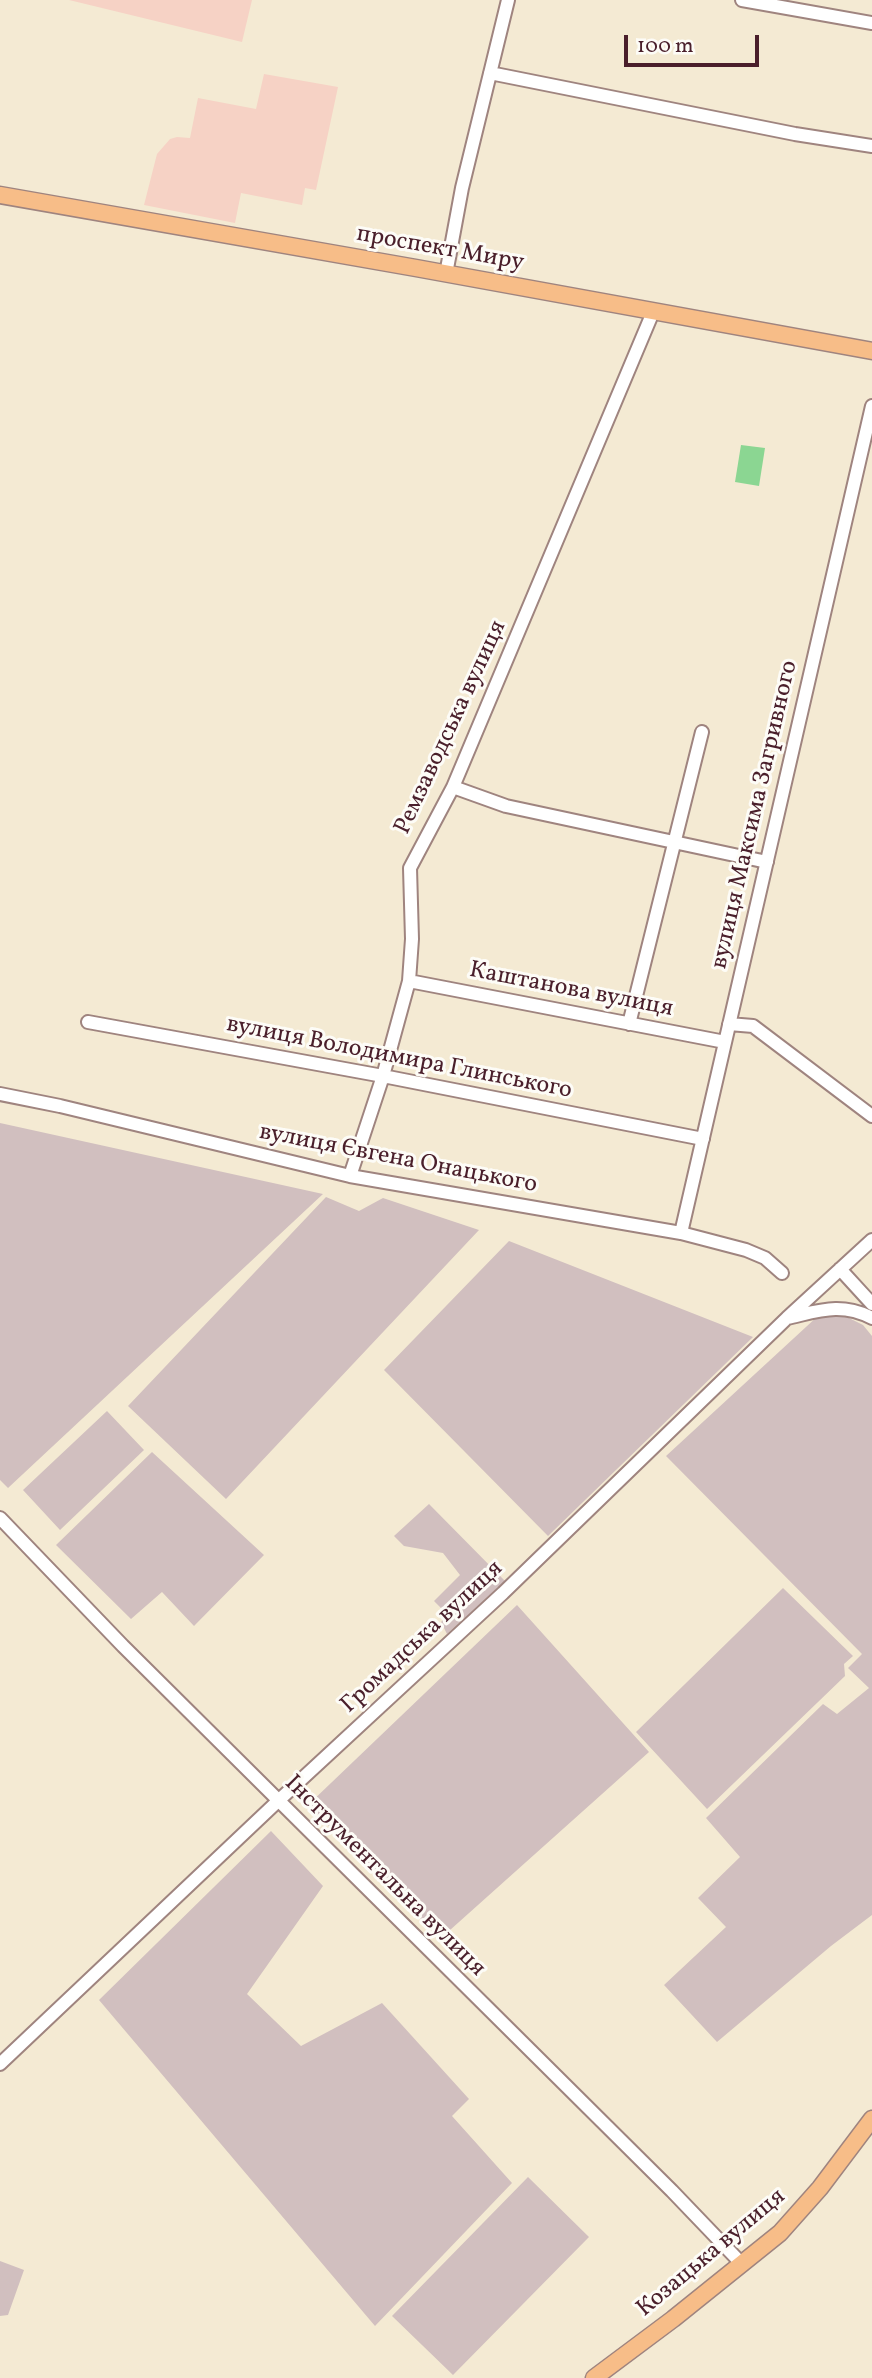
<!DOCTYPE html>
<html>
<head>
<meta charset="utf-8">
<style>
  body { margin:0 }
  #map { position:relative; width:872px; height:2378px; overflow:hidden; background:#f4ead3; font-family:Vollkorn,serif }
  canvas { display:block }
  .scale { position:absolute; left:624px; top:35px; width:135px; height:32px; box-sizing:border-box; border:4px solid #4a1f2b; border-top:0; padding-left:9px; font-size:21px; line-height:24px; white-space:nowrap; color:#4a1f2b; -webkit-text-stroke:5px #fdfcf7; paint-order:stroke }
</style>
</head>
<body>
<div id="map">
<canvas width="872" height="2378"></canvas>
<div class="scale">100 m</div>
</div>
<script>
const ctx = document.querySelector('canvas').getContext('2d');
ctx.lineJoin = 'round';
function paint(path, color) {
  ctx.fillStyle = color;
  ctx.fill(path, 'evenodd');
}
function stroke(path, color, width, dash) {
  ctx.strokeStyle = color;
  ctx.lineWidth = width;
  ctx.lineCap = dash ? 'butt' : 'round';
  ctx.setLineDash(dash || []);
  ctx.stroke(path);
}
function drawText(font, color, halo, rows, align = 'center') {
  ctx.font = font + ' Vollkorn,serif';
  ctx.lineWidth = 6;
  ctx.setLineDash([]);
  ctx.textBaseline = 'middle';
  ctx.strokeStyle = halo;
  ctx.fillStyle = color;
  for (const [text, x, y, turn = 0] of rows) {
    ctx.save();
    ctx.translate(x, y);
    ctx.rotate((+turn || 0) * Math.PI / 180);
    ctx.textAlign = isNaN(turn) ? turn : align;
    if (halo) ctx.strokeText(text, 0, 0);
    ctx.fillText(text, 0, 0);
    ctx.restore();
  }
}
paint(new Path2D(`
  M69,0H252L242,42Z
  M264,74L338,87L316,190L305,188L302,205L241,193L235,223L144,205L157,154L170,139L177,137L190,138L198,98L256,109Z`), '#f6d2c5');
paint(new Path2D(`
  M0,1123L323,1194L8,1488L0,1480Z
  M326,1197L359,1211L383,1198L479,1230L226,1499L128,1406Z
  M509,1241L753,1337L548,1536L384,1370Z
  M819,1315L845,1316L863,1325L872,1336V1915L831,1946L717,2042L664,1985L726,1927L698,1898L740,1857L706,1818L823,1704L837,1714L869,1688L848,1668L862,1654L666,1456Z
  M107,1411L144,1450L60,1530L23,1490Z
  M152,1452L264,1555L194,1626L162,1592L131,1619L56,1545Z
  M429,1504L505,1581L447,1634L441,1622L448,1615L434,1601L460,1575L443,1553L404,1546L394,1536Z
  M783,1588L853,1656L844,1664L845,1676L707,1809L636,1732Z
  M517,1605L649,1752L440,1939L308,1805Z
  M271,1831L323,1886L247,1994L301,2046L382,2003L469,2099L452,2116L512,2183L375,2326L99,2000Z
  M528,2177L589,2237L453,2375L392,2316Z
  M0,2261L24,2270L8,2315L0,2316Z`), '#d1bfbf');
paint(new Path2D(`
  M741,445L765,448L759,486L735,482Z`), '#8bd692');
const minor = new Path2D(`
  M742,0L872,23
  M490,73L795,134L872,146
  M446,274L462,188L508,0
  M453,787L506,806L767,862
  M409,981L725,1042
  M88,1022L383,1076L703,1139
  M629,1024L702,732
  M729,1024L753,1026L872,1116
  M0,1094L60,1106L350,1176L681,1233L746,1250L765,1258L782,1273
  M350,1176L383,1076L409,981L412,939L410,868L453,787L653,312
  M681,1233L872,406
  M840,1269L872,1304
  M787,1318C819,1311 841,1302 872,1318
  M0,1518L123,1646L672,2191L741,2263
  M0,2064L278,1801L503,1593L787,1318L872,1240`);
const major = new Path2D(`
  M0,195L416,268L872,351
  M594,2378L673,2319L780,2233L820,2188L872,2119`);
stroke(minor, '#9f847f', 16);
stroke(major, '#9f847f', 19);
stroke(minor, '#fff', 12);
stroke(major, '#f7bd88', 16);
drawText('24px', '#4a1f2b', '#fdfcf7', [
  ["проспект Миру",440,250,10],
  ["Ремзаводська вулиця",452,728,-65],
  ["вулиця Максима Загривного",756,815,-77],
  ["Каштанова вулиця",571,991,11],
  ["вулиця Володимира Глинського",399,1059,11],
  ["вулиця Євгена Онацького",398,1160,11],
  ["Громадська вулиця",423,1638,-43],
  ["Інструментальна вулиця",384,1877,45],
  ["Козацька вулиця",712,2254,-40]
]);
</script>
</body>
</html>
